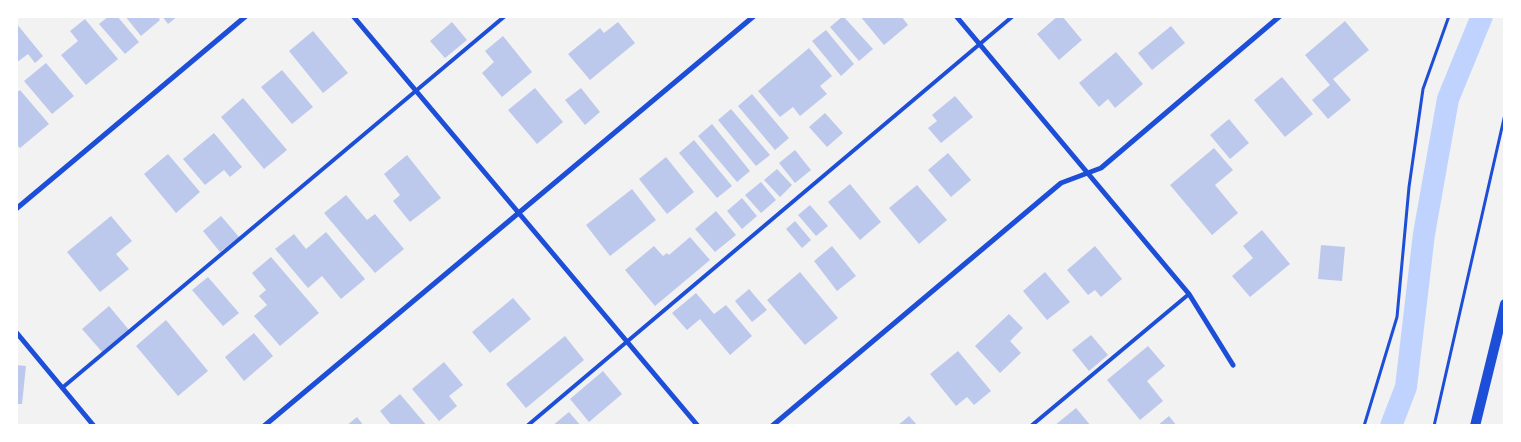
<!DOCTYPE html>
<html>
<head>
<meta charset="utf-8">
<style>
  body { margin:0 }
  #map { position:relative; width:1521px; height:442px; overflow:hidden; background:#f2f2f2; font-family:Literata,serif }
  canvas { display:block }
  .frame { position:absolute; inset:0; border:18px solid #fff; pointer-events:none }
</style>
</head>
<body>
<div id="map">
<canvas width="1521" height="442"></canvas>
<div class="frame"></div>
</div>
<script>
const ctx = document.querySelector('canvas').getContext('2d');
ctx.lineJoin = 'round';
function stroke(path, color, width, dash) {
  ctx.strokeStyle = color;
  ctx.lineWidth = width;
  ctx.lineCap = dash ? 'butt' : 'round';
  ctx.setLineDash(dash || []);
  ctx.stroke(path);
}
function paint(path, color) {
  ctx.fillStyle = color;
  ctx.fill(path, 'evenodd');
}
stroke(new Path2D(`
  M1391,426L1406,387L1424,234L1448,99L1482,16`), '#bfd3fe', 22);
paint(new Path2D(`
  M109,16H117L139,42L125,54L99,24Z
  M125,16H157L160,20L141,36Z
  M162,16H178L168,24Z
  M843,16L873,49L859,61L830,27Z
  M860,16H901L908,25L884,45Z
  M1058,16H1062L1082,40L1059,60L1037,34Z
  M85,19L118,59L86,85L61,55L78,41L70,31Z
  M1345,21L1369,50L1333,79L1351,100L1328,119L1312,100L1330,85L1305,55Z
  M452,22L467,40L445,58L430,41Z
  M618,22L635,43L590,80L568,54L600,28L604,33Z
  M16,23L43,56L35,63L28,54L16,63Z
  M1171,26L1185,43L1152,70L1138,53Z
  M826,30L854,64L841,76L812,41Z
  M313,31L348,73L323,93L289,51Z
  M503,36L532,72L502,97L482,73L494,62L485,51Z
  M809,48L832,76L820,86L827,94L800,116L793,107L780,117L758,91Z
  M1116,52L1143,84L1115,108L1108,99L1099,107L1079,83Z
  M46,63L74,96L52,114L24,81Z
  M282,70L313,107L292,124L261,87Z
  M1282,77L1313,114L1285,137L1254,100Z
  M535,88L563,122L537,144L508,110Z
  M581,88L600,112L585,125L565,100Z
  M20,90L49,124L20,148L16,144V93Z
  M752,94L789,138L775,150L738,106Z
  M955,96L973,117L941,143L928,128L937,121L932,115Z
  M243,98L287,150L264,169L221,117Z
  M731,109L770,155L756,166L718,120Z
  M825,113L843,133L827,147L809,127Z
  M1229,119L1249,143L1230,159L1210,135Z
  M712,124L750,171L737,182L698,136Z
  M214,133L242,167L230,177L224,170L205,185L183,159Z
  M694,140L732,186L717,198L679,153Z
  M1214,148L1233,170L1215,185L1238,213L1212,235L1170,185Z
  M795,150L811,170L795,183L779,163Z
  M948,153L971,180L951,197L928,170Z
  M168,154L200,192L176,213L144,174Z
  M407,155L441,198L410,222L393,201L400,195L384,174Z
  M666,157L694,192L667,214L639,179Z
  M777,169L792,185L780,197L764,180Z
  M761,182L776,200L761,213L745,195Z
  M850,184L881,222L860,240L828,202Z
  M917,185L947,220L919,244L889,208Z
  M632,189L656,220L610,256L586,225Z
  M346,195L367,220L375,214L404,249L375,273L324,213Z
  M742,198L757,216L742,229L727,211Z
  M810,205L828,226L816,236L798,215Z
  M716,211L736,235L715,252L695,229Z
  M111,216L132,241L116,254L129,269L100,292L67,252Z
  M221,216L239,237L220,252L203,231Z
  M795,221L811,240L802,248L786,229Z
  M1262,230L1290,264L1250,297L1232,276L1253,258L1243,246Z
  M326,232L365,279L341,299L322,276L308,288L275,249L294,234L306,249Z
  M690,237L710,260L655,306L625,270L654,246L663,256L667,253L669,255Z
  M1321,245L1345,247L1342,281L1318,279Z
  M832,246L856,276L837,291L814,261Z
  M1095,246L1122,279L1101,297L1095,290L1088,295L1067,270Z
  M271,257L319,313L280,346L254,316L267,305L259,296L266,290L252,273Z
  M800,272L838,318L805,345L767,300Z
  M1045,272L1070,302L1047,320L1023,291Z
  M208,277L239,313L223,326L192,290Z
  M749,289L767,310L752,322L735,301Z
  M696,293L714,314L726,305L752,336L730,355L700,319L687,330L672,313Z
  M513,298L531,319L490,353L472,332Z
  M109,306L129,330L103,353L82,329Z
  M1009,314L1023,328L1010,341L1021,353L1000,373L975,346Z
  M166,320L208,371L178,396L136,346Z
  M254,333L273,356L244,381L225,357Z
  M1091,335L1108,355L1089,371L1072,350Z
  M565,336L584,360L526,408L506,384Z
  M1148,346L1165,366L1147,381L1163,401L1140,420L1107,380Z
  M958,351L991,391L974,405L967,397L956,406L930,374Z
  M444,362L463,385L449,396L457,406L439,421L412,389Z
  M16,365L26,366L22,404H16Z
  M603,371L622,394L589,422L570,399Z
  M400,394L427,426H392L380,411Z
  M1076,408L1091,426H1054Z
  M569,412L581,426H552Z
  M909,416L918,426H897Z
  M1169,416L1177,426H1157Z
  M357,417L364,426H346Z`), '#bdc9ec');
stroke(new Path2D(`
  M1364,426L1397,317L1409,187L1423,89L1449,16
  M1434,426L1505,114`), '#1d4ed8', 3);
stroke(new Path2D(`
  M62,388L505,16
  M527,426L1013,16
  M1031,426L1189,294`), '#1d4ed8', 4);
stroke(new Path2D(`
  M353,16L698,426
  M956,16L1189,294L1233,365
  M16,209L246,16
  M16,332L94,426
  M264,426L754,16
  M772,426L1061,183L1101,168L1280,16`), '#1d4ed8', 5);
stroke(new Path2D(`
  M1475,426L1505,304`), '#1d4ed8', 10);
</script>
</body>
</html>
